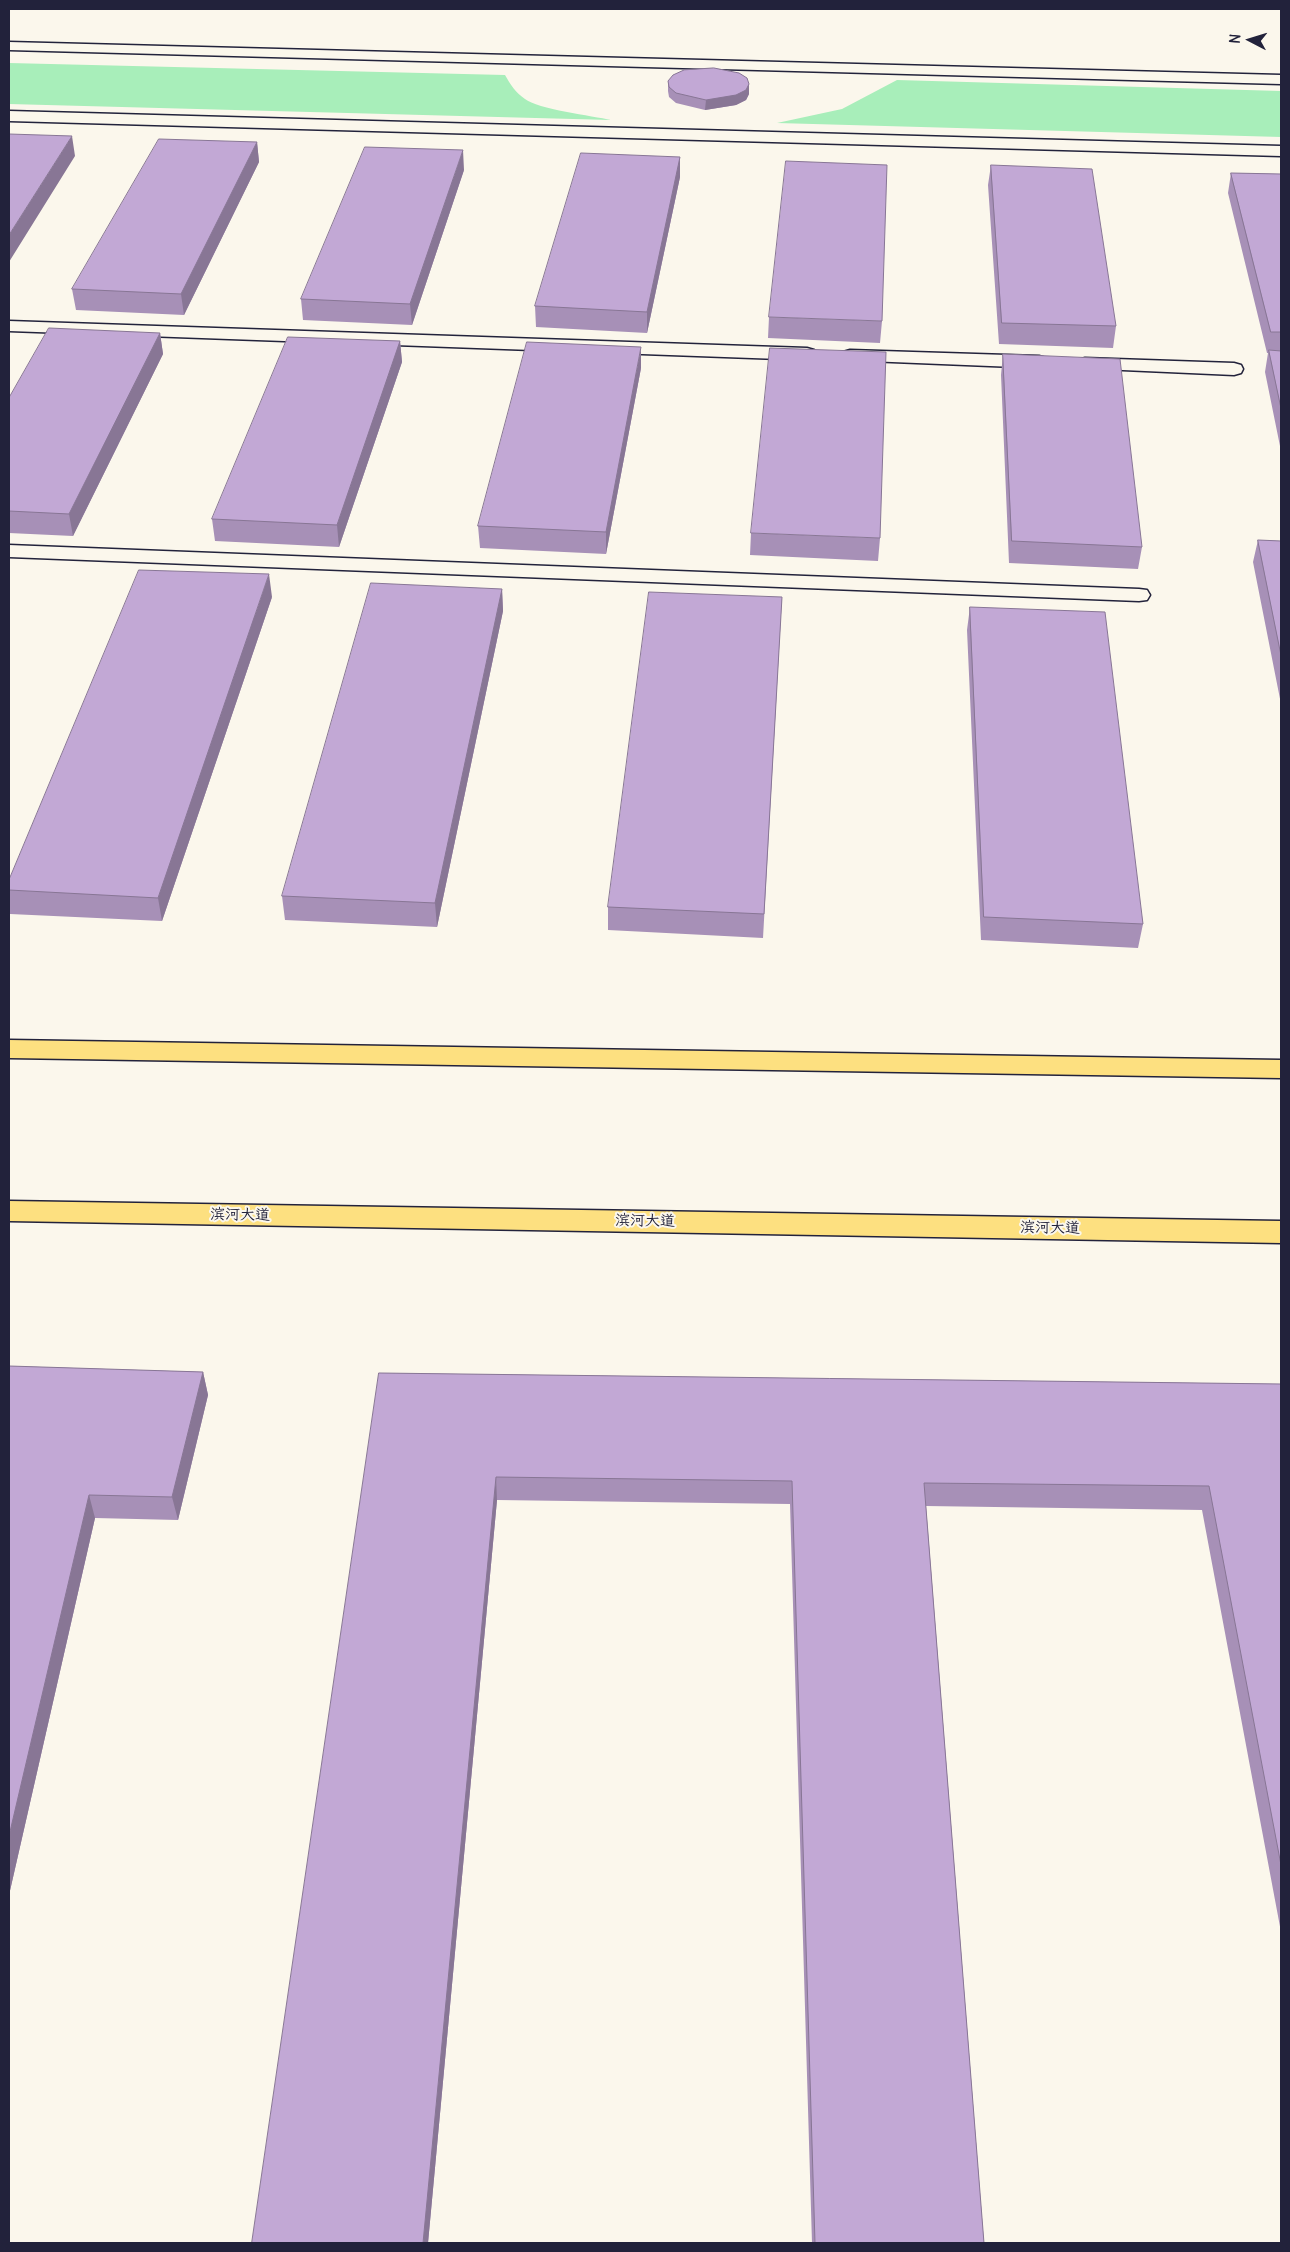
<!DOCTYPE html>
<html>
<head>
<meta charset="utf-8">
<style>
  body { margin:0 }
  #map { position:relative; width:1290px; height:2252px; overflow:hidden; background:#fbf7ec; font-family:Delius,sans-serif }
  canvas { display:block }
  .frame { position:absolute; inset:0; border:10px solid #22223b; pointer-events:none }
  .north { position:absolute; left:1225px; top:15px; width:50px; height:50px; -webkit-text-stroke:4px #fbf7ec; paint-order:stroke; rotate:275deg; font-size:14px; font-weight:700; line-height:20px; text-align:center; color:#22223b }
  .north::after { content:''; display:block; margin:auto; width:18px; height:22px; background:#22223b; clip-path:polygon(50% 0,100% 100%,50% 72%,0 100%) }
</style>
</head>
<body>
<div id="map">
<canvas width="1290" height="2252"></canvas>
<div class="frame"></div>
<div class="north">N</div>
</div>
<script>
const ctx = document.querySelector('canvas').getContext('2d');
ctx.lineJoin = 'round';
function paint(path, color) {
  ctx.fillStyle = color;
  ctx.fill(path, 'evenodd');
}
function stroke(path, color, width, dash) {
  ctx.strokeStyle = color;
  ctx.lineWidth = width;
  ctx.lineCap = dash ? 'butt' : 'round';
  ctx.setLineDash(dash || []);
  ctx.stroke(path);
}
function drawText(font, color, halo, rows, align = 'center') {
  ctx.font = font + ' Delius,"LXGW WenKai TC",sans-serif';
  ctx.lineWidth = 4;
  ctx.setLineDash([]);
  ctx.textBaseline = 'middle';
  ctx.strokeStyle = halo;
  ctx.fillStyle = color;
  for (const [text, x, y, turn = 0] of rows) {
    ctx.save();
    ctx.translate(x, y);
    ctx.rotate((+turn || 0) * Math.PI / 180);
    ctx.textAlign = isNaN(turn) ? turn : align;
    if (halo) ctx.strokeText(text, 0, 0);
    ctx.fillText(text, 0, 0);
    ctx.restore();
  }
}
paint(new Path2D(`
  M9,63L505,75C510,84 516,93 525,99C537,109 593,116 611,120L9,104Z
  M897,80L1281,91V137L777,123L842,109Z`), '#a8eeba');
const minor = new Path2D(`
  M9,42L1281,75V84L9,50Z
  M9,111L1281,146V156L9,121Z
  M9,321L807,348L814,350L816,354L814,358L807,360L9,331Z
  M850,350L1039,356L1046,358L1048,362L1046,366L1039,368L843,360L841,356L843,352Z
  M1085,358L1234,363L1241,365L1243,369L1241,373L1234,375L1078,368L1076,364L1078,360Z
  M9,545L1139,589L1147,590L1150,595L1147,600L1139,601L9,557Z`);
const primary = new Path2D(`
  M9,1040L1281,1060V1078L9,1058Z
  M9,1201L1281,1221V1243L9,1221Z`);
stroke(minor, '#22223b', 3);
stroke(primary, '#22223b', 3);
paint(minor, '#fbf7ec');
paint(primary, '#fde080');
paint(new Path2D(`
  M668,81L749,84V94L746,100L736,105L705,110L676,103L669,97L668,91Z
  M257,142L259,162L184,315L76,310L72,289Z
  M680,157V177L647,333L536,327L535,306Z
  M991,165L1116,326L1113,348L999,344L988,185Z
  M464,170L412,325L303,320L301,299Z
  M1231,173L1281,174V451L1265,372L1268,353H1267L1228,193Z
  M769,317L882,321L880,343L768,338Z
  M160,333L163,354L73,536L9,533V398Z
  M400,341L402,362L339,547L215,541L212,519Z
  M1003,354L1142,547L1138,569L1009,563L1001,375Z
  M641,368L606,554L480,548L478,526Z
  M751,533L880,538L878,561L750,555Z
  M1258,540L1281,541V704L1253,562Z
  M502,589L503,611L437,927L285,920L282,896Z
  M272,597L162,921L10,914L9,908V880Z
  M782,597L763,938L608,930V907Z
  M970,607L1143,924L1138,948L981,940L967,630Z
  M9,1366L203,1372L208,1395L178,1520L95,1518L9,1895Z
  M379,1373L1281,1384V1932L1202,1510L926,1506L984,2243H812L790,1504L497,1500L428,2243H252Z`), '#a790b7');
paint(new Path2D(`
  M749,84V94L746,100L736,105L705,110L706,100Z
  M72,136L75,156L9,262V235Z
  M257,142L259,162L184,315L181,294Z
  M463,150L464,170L412,325L410,304Z
  M680,157V177L647,333V312Z
  M160,333L163,354L73,536L69,514Z
  M400,341L402,362L339,547L337,525Z
  M641,347V368L606,554V532Z
  M269,574L272,597L162,921L158,898Z
  M502,589L503,611L437,927L435,903Z
  M203,1372L208,1395L178,1520L172,1497Z
  M496,1477L497,1500L428,2243H423Z
  M89,1495L95,1518L9,1895V1836Z`), '#887695');
const building = new Path2D(`
  M714,68L739,73L747,78L749,84L746,90L736,95L706,100L676,93L669,87L668,81L673,75L684,70Z
  M9,134L72,136L9,235Z
  M159,139L257,142L181,294L72,289Z
  M365,147L463,150L410,304L301,299Z
  M581,153L680,157L647,312L535,306Z
  M786,161L887,165L882,321L769,317Z
  M991,165L1092,169L1116,326L1002,323Z
  M1231,173L1281,174V332H1271Z
  M49,328L160,333L69,514L9,511V398Z
  M288,337L400,341L337,525L212,519Z
  M527,342L641,347L606,532L478,526Z
  M770,348L886,352L880,538L751,533Z
  M1269,350L1281,351V408Z
  M1003,354L1120,359L1142,547L1012,541Z
  M1258,540L1281,541V655Z
  M139,570L269,574L158,898L9,890V880Z
  M371,583L502,589L435,903L282,896Z
  M649,592L782,597L764,914L608,907Z
  M970,607L1105,612L1143,924L984,917Z
  M9,1366L203,1372L172,1497L89,1495L9,1836Z
  M379,1373L1281,1384V1865L1209,1486L924,1483L984,2243H815L792,1481L496,1477L423,2243H252Z`);
paint(building, '#c2a8d5');
stroke(building, '#887695', 1);
drawText('15px', '#22223b', '#fbf7ec', [
  ["滨河大道",240,1215,1],
  ["滨河大道",645,1221,1],
  ["滨河大道",1050,1228,1]
]);
</script>
</body>
</html>
